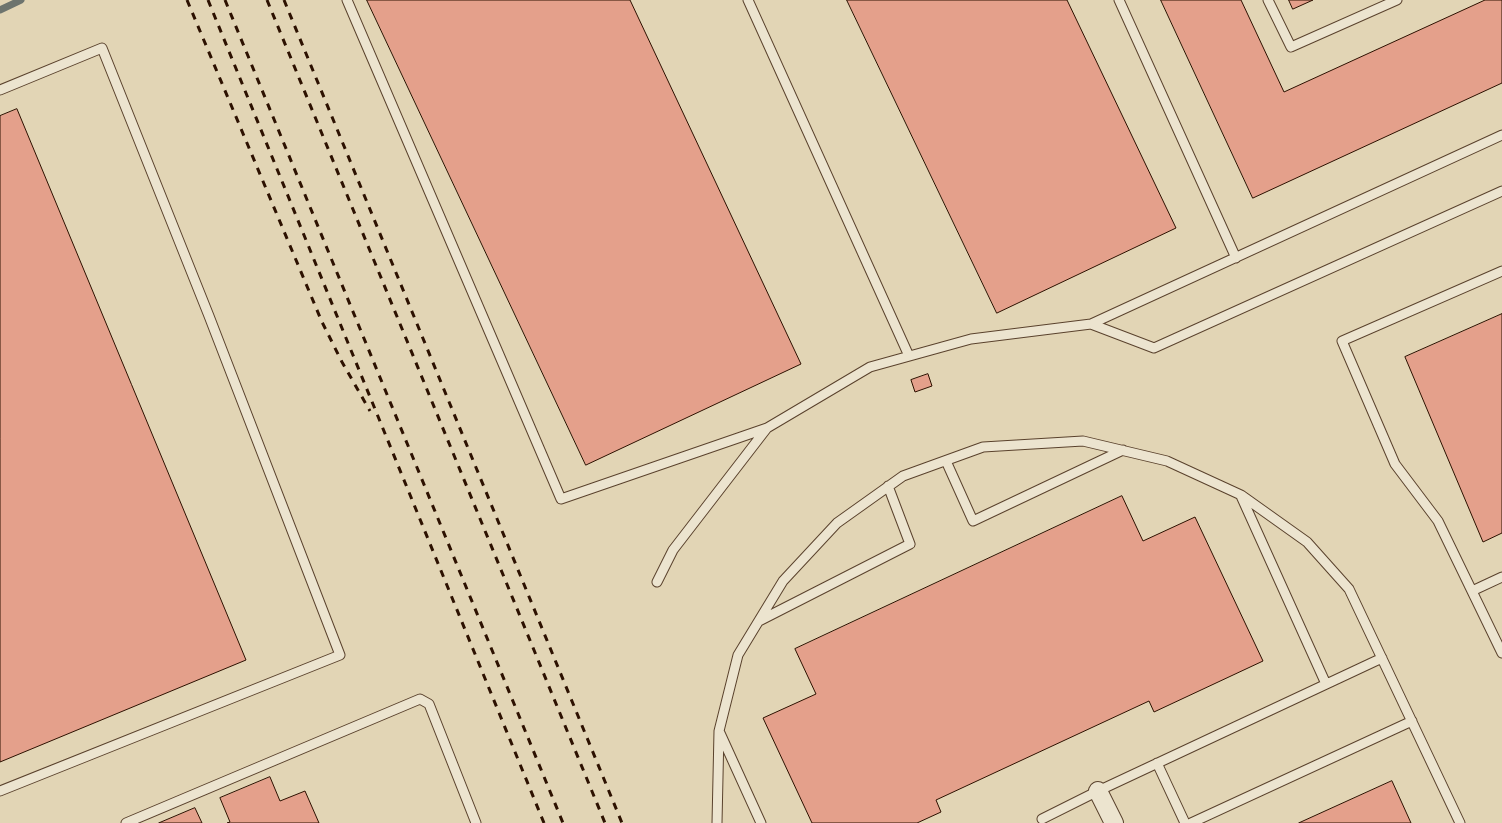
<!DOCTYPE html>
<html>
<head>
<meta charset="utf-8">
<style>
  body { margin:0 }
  canvas { display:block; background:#e2d5b5 }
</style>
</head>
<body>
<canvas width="1502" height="823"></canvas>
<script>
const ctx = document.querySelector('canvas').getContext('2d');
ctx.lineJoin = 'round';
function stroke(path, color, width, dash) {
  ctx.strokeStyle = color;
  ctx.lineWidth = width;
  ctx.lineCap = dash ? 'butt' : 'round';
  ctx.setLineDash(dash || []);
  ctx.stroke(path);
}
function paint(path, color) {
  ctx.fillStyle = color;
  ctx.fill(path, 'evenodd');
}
stroke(new Path2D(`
  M0,10L21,0`), '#6d746e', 7);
const building = new Path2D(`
  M367,0H630L801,364L586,465Z
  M847,0H1067L1176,228L997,313Z
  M1161,0H1241L1284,92L1485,0H1502V83L1253,198Z
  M1289,0H1313L1293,9Z
  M17,109L246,660L0,762V116Z
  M1502,314V533L1483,542L1405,357Z
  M928,374L932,386L915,392L911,380Z
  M1122,496L1143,541L1195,517L1263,661L1154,712L1149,701L936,800L941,812L917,823H812L763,718L816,694L795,649Z
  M270,777L280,801L305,791L319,823H227L230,822L220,798Z
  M1392,781L1411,823H1299Z
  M195,808L202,823H159Z`);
paint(building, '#e4a08b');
stroke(building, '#2d1100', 1);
const lane = new Path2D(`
  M347,0L561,499L767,428
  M748,0L909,356
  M1119,0L1236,258
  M1268,0L1291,47L1397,0
  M0,90L102,48L209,316L340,655L0,791
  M1502,271L1342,341L1395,464L1438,521L1502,653
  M1091,324L1502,135
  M946,461L973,521L1123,450
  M1241,496L1326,684
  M657,582L673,550L767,428L870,367L971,339L1091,324L1154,348L1502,191
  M1472,591L1502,577
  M759,621L910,544L888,486
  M720,733L761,823
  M1157,763L1185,823
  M1042,819L1098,791L1382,658
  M126,823L420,699L429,704L476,823
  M717,823L719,731L738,655L783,581L837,523L903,476L983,447L1083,441L1167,461L1241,495L1307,542L1349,589L1460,823
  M1191,823L1412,721`);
const street = new Path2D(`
  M1098,791L1114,823`);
stroke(lane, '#5a422d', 11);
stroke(street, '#5a422d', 20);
stroke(lane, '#ece4cf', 9);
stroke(street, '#ece4cf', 18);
stroke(new Path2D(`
  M187,0L322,322L342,362L370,411
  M208,0L544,823
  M225,0L563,823
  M267,0L605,823
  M284,0L622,823`), '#2d1100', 3, [7, 7]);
</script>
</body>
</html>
